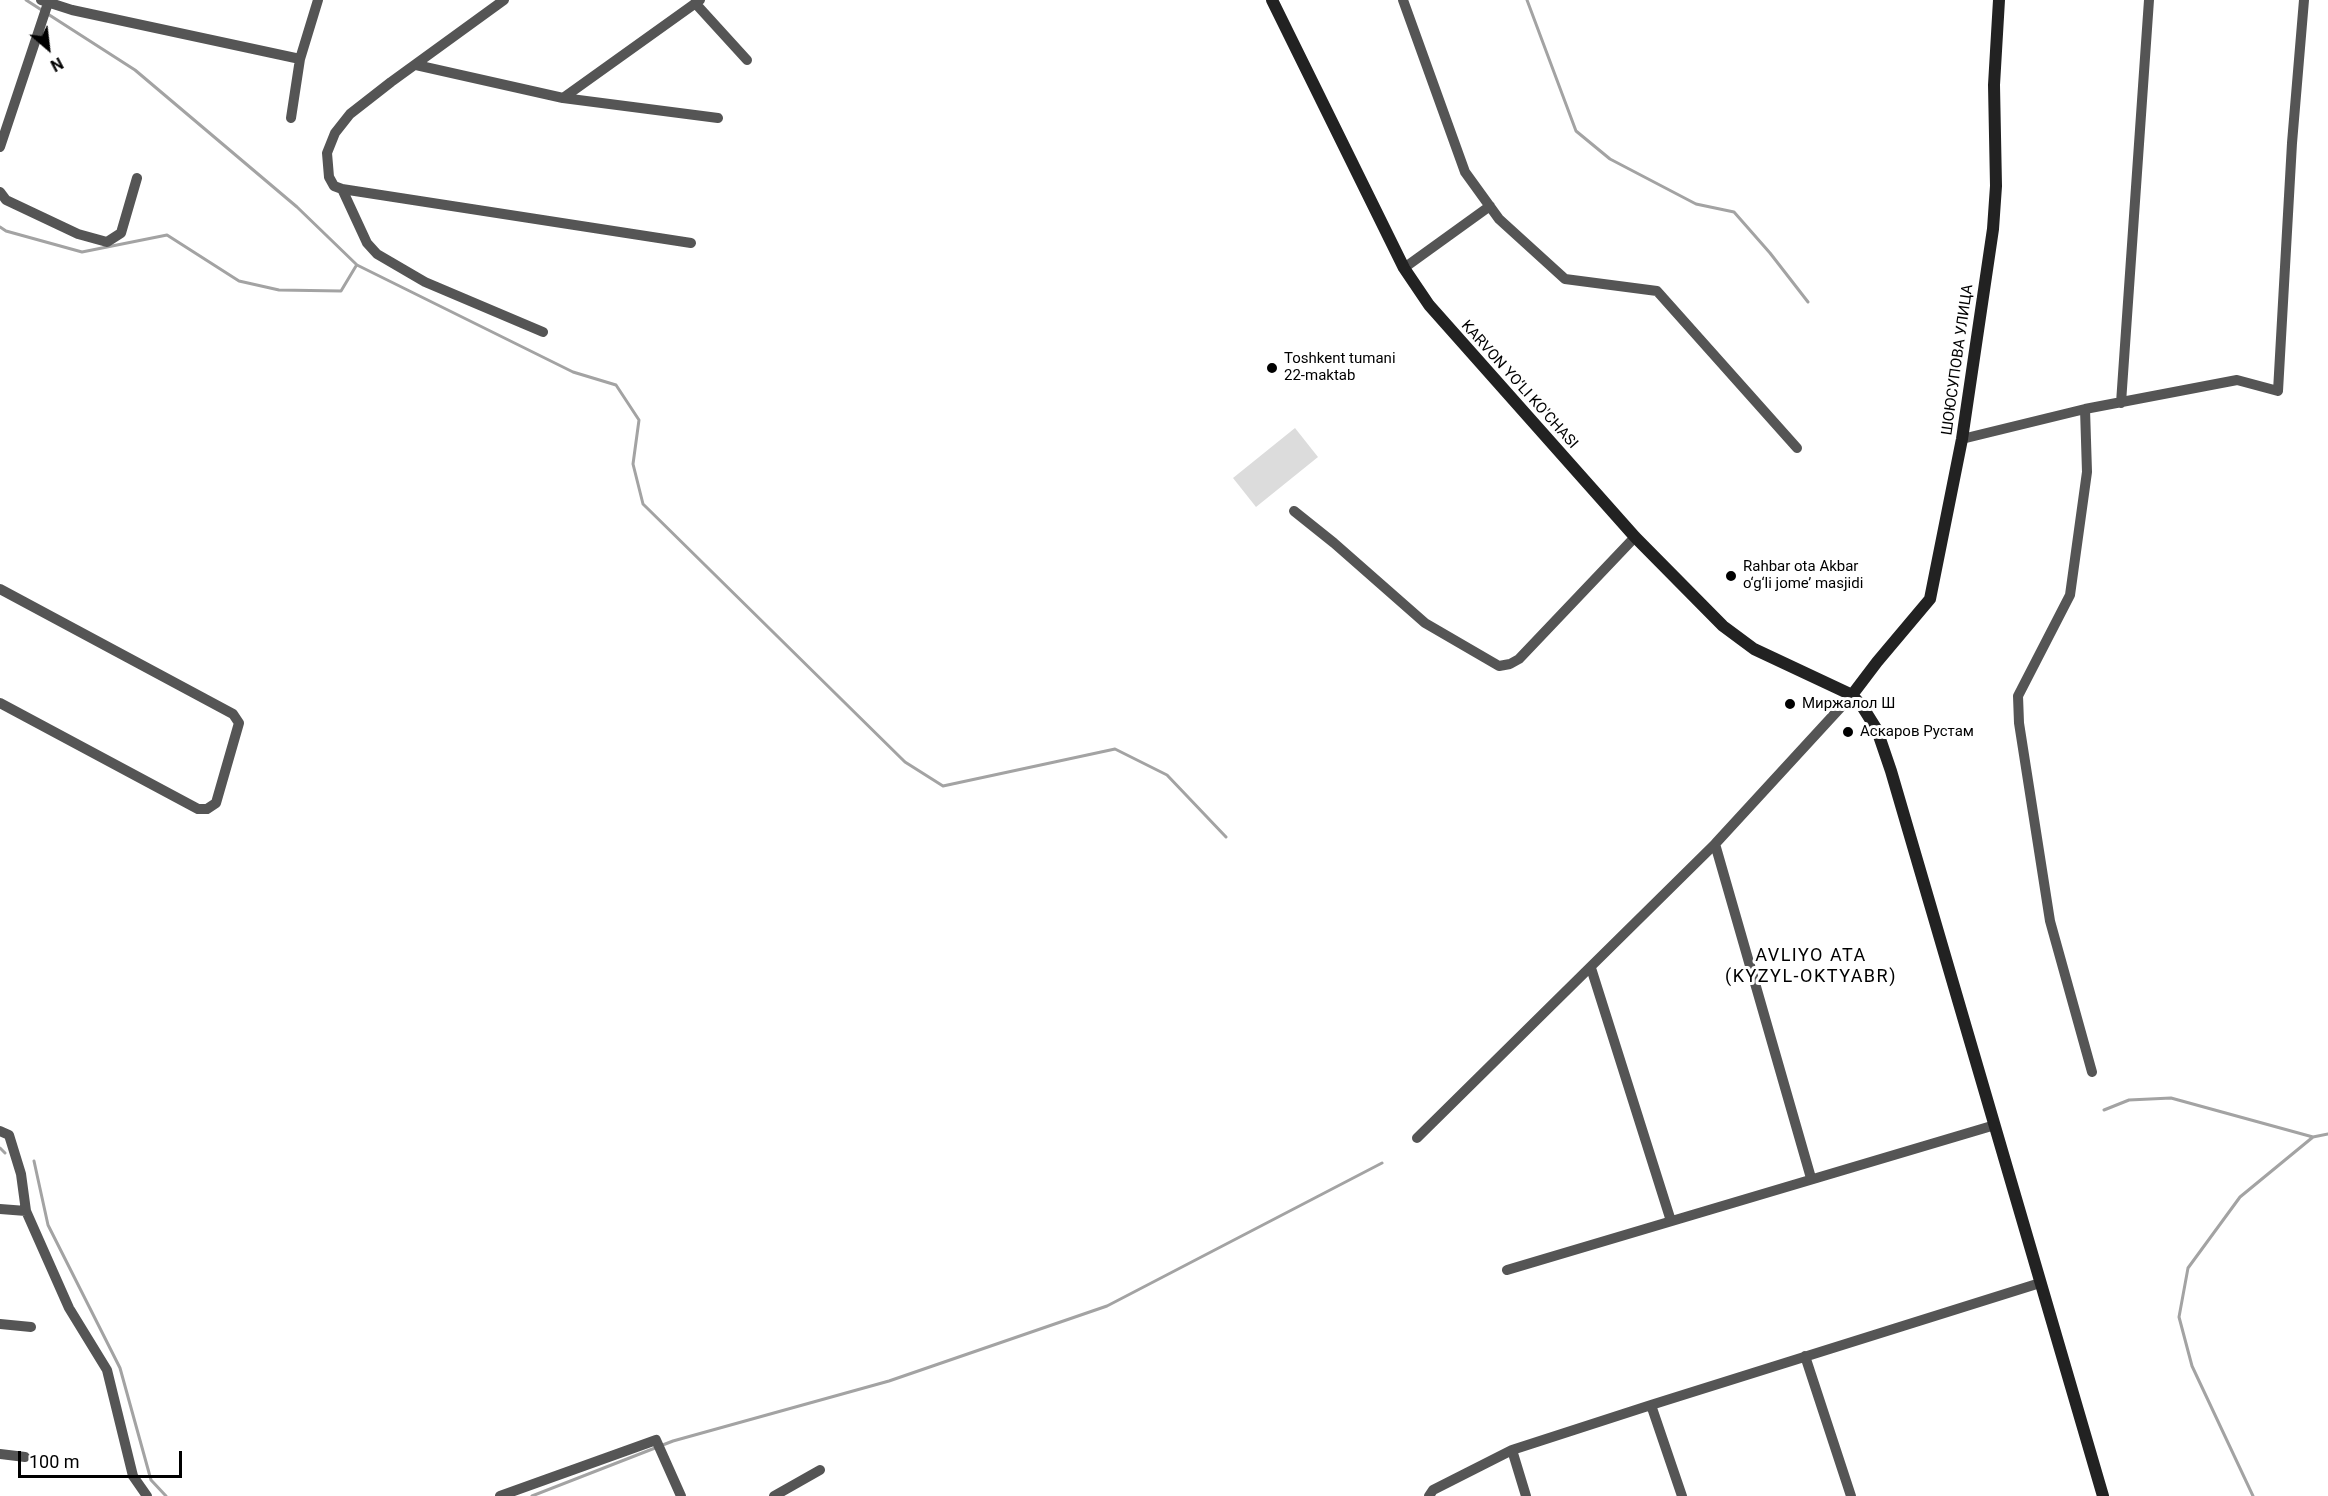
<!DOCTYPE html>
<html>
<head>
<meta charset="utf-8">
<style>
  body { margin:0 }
  #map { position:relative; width:2328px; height:1496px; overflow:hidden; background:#fff; font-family:Roboto,sans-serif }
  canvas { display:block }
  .north { position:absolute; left:18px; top:18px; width:60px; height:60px; -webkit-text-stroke:4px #fff; paint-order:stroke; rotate:152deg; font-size:16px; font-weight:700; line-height:24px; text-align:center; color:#000 }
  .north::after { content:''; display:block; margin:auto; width:21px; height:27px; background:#000; clip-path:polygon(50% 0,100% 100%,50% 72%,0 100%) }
  .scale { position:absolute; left:18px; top:1451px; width:164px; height:27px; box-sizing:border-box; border:3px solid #000; border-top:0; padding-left:8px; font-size:18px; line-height:21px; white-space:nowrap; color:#000; -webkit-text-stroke:4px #fff; paint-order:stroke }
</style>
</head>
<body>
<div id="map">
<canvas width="2328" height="1496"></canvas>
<div class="north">N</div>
<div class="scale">100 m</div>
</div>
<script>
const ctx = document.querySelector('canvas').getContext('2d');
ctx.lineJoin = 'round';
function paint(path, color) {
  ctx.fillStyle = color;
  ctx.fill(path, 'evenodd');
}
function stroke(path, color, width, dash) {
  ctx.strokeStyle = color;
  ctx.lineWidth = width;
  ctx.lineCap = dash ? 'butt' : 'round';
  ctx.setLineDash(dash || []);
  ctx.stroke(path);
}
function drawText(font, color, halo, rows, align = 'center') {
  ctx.font = font + ' Roboto,sans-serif';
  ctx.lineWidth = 6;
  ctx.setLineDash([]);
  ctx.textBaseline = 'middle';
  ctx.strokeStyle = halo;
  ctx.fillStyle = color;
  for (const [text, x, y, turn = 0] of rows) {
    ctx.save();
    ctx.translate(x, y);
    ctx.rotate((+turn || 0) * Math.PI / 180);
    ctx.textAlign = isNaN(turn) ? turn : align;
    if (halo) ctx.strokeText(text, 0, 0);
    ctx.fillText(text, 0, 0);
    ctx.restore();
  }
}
paint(new Path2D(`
  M1295,428L1318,457L1256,507L1233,478Z`), '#dcdcdc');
stroke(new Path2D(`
  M26,0L135,70L297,207L357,265L573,372L616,385L639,420L633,464L643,504L905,762L943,786L1115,749L1167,775L1226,837
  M1527,0L1576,131L1610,159L1696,204L1734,212L1770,253L1808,302
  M0,227L6,231L82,252L167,235L239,281L279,290L341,291L356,266
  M2104,1110L2129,1100L2171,1098L2313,1137
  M0,1148L5,1153
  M34,1161L48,1225L120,1368L151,1480L166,1496
  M532,1496L673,1441L889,1381L1107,1306L1382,1163
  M2253,1496L2192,1366L2179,1317L2188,1268L2240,1197L2313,1137L2328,1134`), '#a3a3a3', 3);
stroke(new Path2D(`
  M41,0L72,10L300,59
  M504,0L391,82L350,114L335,133L327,153L329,177L334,186L342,189L367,243L377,254L425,282L543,332
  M1403,0L1465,172L1499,219L1565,279L1657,291L1797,448
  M695,3L747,60
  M416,65L563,98L718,118
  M563,98L700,0
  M291,118L300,59L318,0
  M0,147L48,3
  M342,189L691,243
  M0,192L6,200L78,234L107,242L121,233L137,178
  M1404,268L1490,206
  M2121,403L2149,0
  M2085,409L2087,472L2070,595L2018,696L2019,723L2050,921L2092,1072
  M1962,439L2085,409L2237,380L2278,391L2292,143L2304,0
  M1294,511L1334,543L1425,623L1499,666L1510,664L1519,659L1635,537
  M0,589L233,714L239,723L216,803L207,809H198L0,703
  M1715,844L1811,1178
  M1591,968L1671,1221
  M0,1131L9,1135L21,1174L26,1211L69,1308L107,1370L133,1476L147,1496
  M1417,1138L1715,844L1852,695
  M0,1209L26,1211
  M1507,1270L1995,1125
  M0,1324L31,1327
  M1805,1356L1851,1496
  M1651,1405L1682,1496
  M1512,1450L1526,1496
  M0,1454L25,1457
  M500,1496L656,1440L681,1496
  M774,1496L820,1470
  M1429,1496L1433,1490L1512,1450L1651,1405L2040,1283`), '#555', 10);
stroke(new Path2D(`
  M1272,0L1404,268L1429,305L1635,537L1723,626L1754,649L1852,695L1862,706L1877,730L1891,771L2103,1496
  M1852,695L1877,662L1930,599L1962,439L1993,229L1996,186L1994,85L1999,0`), '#222', 12);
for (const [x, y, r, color] of [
  [1272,368,6,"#000"],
  [1731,576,6,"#000"],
  [1790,704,6,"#000"],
  [1848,732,6,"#000"]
]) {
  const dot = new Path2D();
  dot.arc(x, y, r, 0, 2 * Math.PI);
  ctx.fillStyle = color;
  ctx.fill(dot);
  stroke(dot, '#fff', 2);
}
drawText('15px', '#000', '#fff', [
  ["Toshkent tumani",1284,359],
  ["22-maktab",1284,376],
  ["Rahbar ota Akbar",1743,567],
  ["o‘g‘li jome’ masjidi",1743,584],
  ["Миржалол Ш",1802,704],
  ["Аскаров Рустам",1860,732]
], 'left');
drawText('15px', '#000', '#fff', [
  ["ШОЮСУПОВА УЛИЦА",1958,360,-82],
  ["KARVON YO‘LI KO'CHASI",1519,385,48]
]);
ctx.letterSpacing = '1.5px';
drawText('18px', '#000', '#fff', [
  ["AVLIYO ATA",1811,956],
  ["(KYZYL-OKTYABR)",1811,977]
]);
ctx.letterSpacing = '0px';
</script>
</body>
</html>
